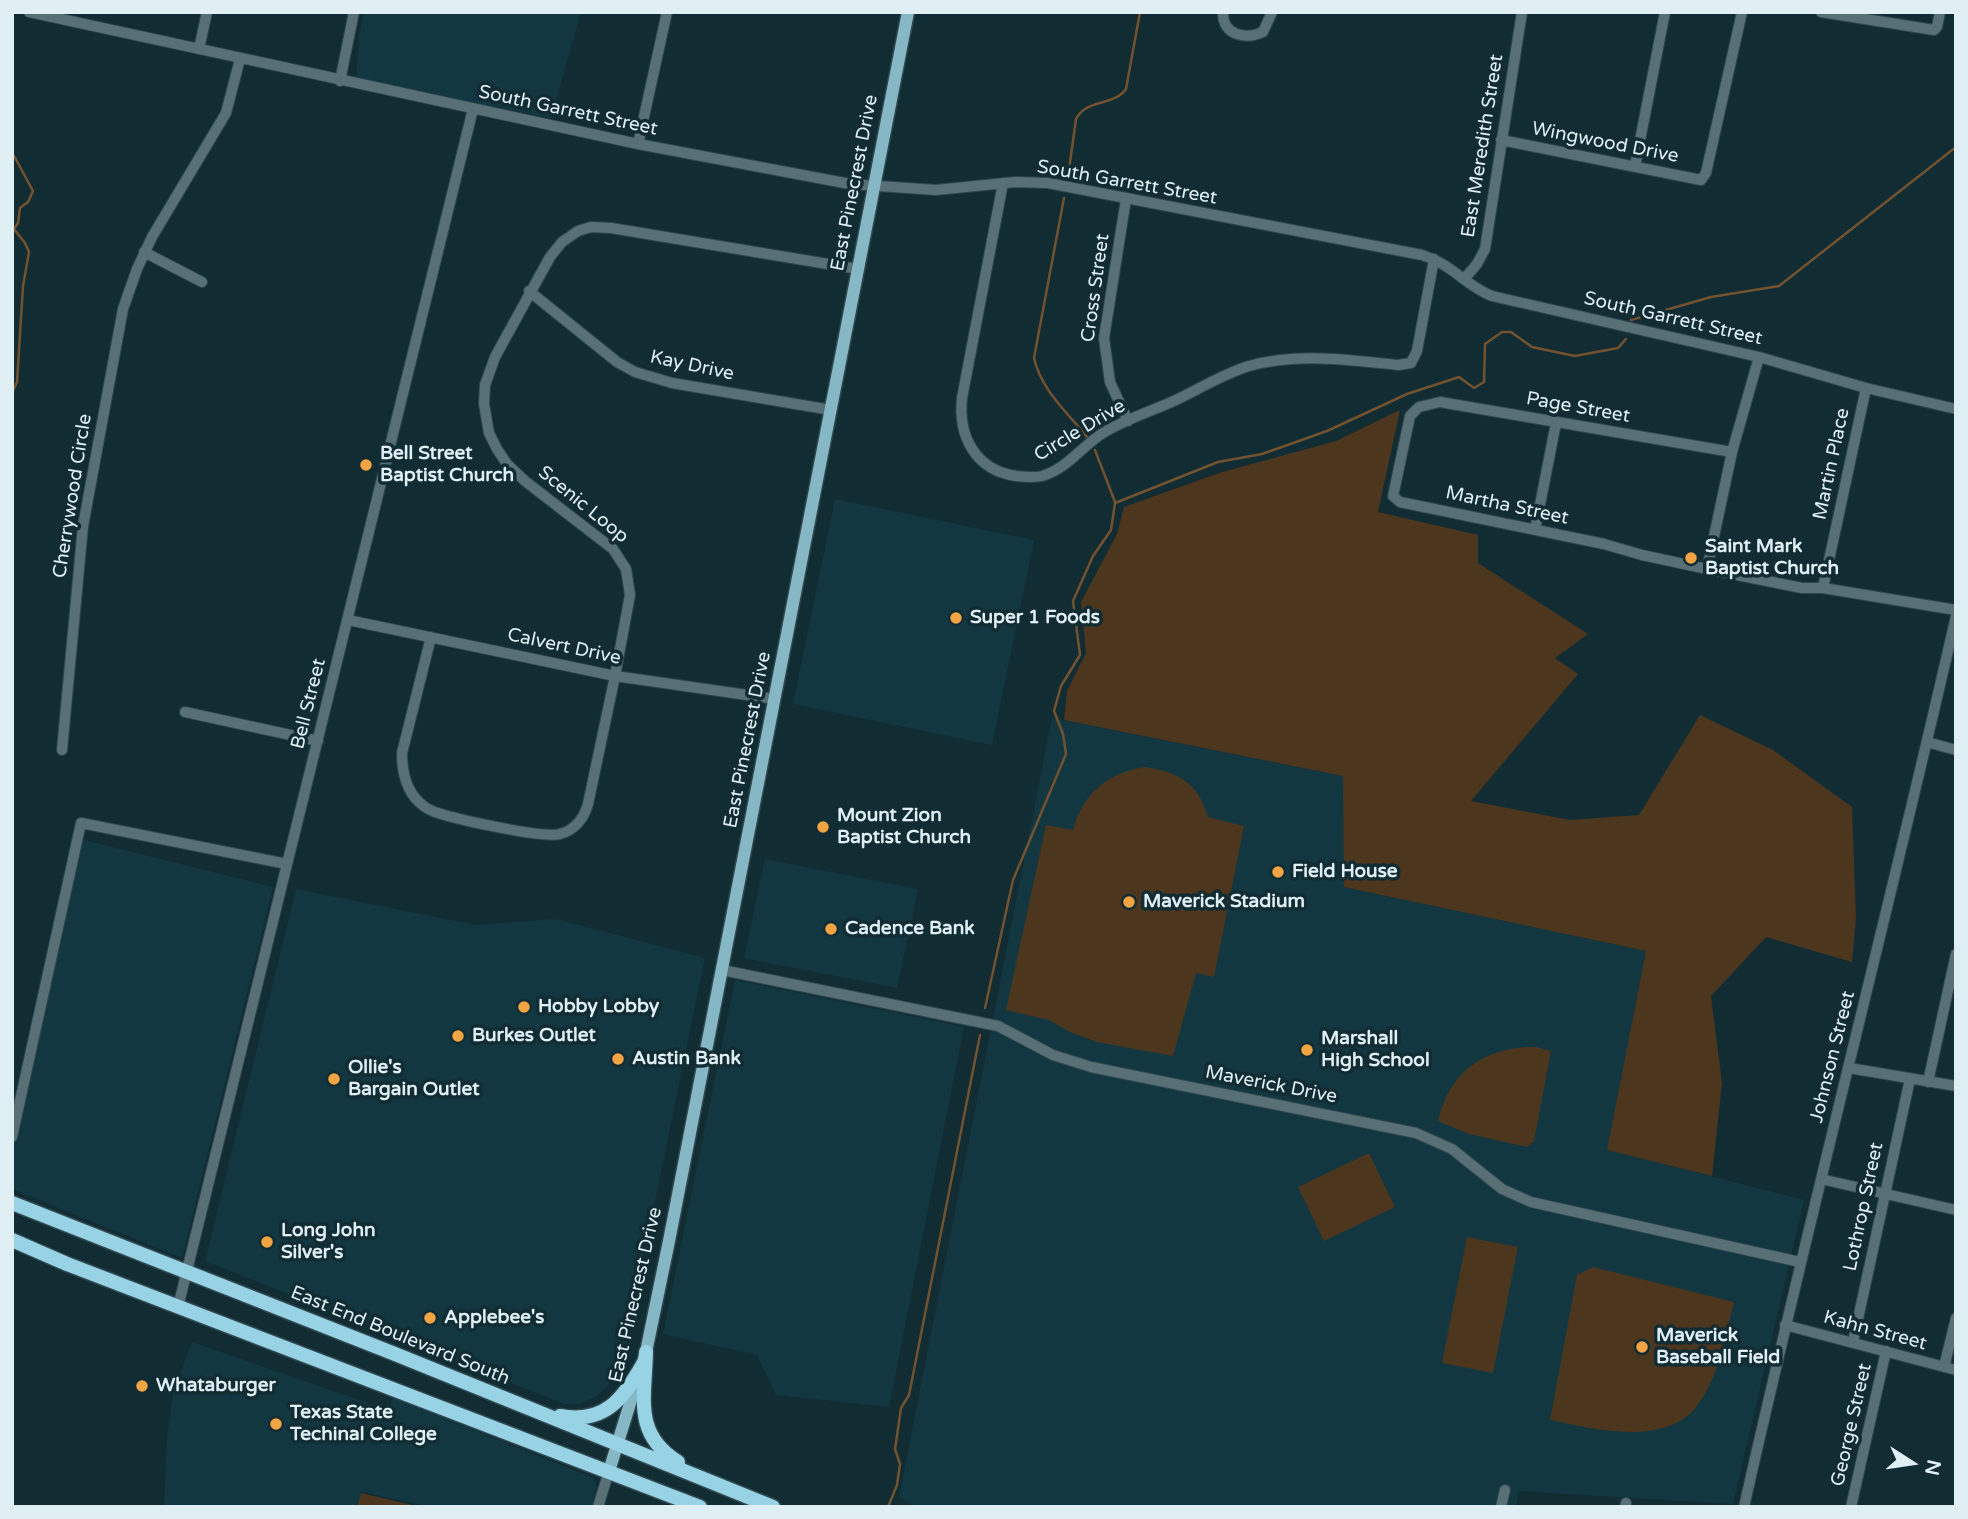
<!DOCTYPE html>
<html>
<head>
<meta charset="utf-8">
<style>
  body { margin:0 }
  #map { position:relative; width:1968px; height:1519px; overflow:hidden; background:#122c34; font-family:"Varela Round",sans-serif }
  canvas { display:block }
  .frame { position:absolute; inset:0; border:14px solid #e0eff4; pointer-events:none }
  .north { position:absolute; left:1877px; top:1428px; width:70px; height:70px; -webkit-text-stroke:5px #122c34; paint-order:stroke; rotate:102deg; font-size:19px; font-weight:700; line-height:28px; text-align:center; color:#e0eff4 }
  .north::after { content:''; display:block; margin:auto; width:24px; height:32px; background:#e0eff4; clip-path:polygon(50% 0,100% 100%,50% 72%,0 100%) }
</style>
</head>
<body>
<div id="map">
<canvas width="1968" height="1519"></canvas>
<div class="frame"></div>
<div class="north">N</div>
</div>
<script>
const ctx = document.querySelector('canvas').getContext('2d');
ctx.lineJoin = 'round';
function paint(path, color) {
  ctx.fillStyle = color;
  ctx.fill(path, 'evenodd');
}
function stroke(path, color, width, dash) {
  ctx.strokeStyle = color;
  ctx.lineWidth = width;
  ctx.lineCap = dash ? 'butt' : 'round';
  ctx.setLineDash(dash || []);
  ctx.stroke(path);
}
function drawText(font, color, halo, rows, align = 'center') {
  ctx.font = font + ' "Varela Round",sans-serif';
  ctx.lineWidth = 7;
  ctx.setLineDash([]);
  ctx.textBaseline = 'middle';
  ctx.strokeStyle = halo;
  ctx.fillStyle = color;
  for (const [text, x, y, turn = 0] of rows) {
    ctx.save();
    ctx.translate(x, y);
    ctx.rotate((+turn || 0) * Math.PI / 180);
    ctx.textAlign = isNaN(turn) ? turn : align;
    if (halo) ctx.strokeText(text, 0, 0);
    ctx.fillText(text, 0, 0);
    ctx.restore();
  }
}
paint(new Path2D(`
  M364,12H581L551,118L356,79L359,37Z
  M835,499L1034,540L992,745L793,704Z
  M1052,718L1344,776V887L1646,951L1608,1150L1804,1200L1733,1504L1519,1491L1516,1507H916L899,1497Z
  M80,839L273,887L182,1258L12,1189V1119Z
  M765,859L918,889L897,988L744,958Z
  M296,889L475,925L556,919L705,958L621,1366L617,1376L597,1396L580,1404H564L205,1261Z
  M735,980L964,1027L889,1407L776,1395L757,1355L663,1334Z
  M192,1342L388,1410L393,1398L594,1478L597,1487L592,1507H432L362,1492L357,1507H164L167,1438L173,1393Z`), '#123741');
paint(new Path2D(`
  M1400,410L1378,512L1478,535V563L1588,634L1555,658L1578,674L1471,801L1570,820L1639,815L1700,715L1773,750L1852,807L1856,918L1852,962L1766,937L1711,996L1722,1083L1712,1176L1607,1150L1646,951L1344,887L1343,776L1064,720L1067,691L1086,653L1081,602L1117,534L1124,507L1219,473L1336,441Z
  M1145,767C1179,772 1198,783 1208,817L1244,826L1214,977L1196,973L1173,1056L1097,1042L1070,1032L1049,1020L1006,1010L1046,825L1073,830C1082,794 1109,772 1145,767Z
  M1536,1047L1551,1051L1534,1141L1527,1147L1469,1134L1438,1121C1449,1071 1486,1046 1536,1047Z
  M1369,1153L1395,1207L1324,1241L1298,1187Z
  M1467,1237L1518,1247L1493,1373L1442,1363Z
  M1593,1267L1734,1302C1725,1336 1719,1378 1696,1407C1665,1447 1592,1429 1550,1420L1577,1275Z
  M361,1493L421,1507H357Z`), '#4c361e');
stroke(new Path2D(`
  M12,152L33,191L28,202L20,208L18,223L14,229L25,243L29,252L23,286L17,382L12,393
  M1068,177L1076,119C1087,98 1113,107 1126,89L1140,12
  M1064,198L1034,358C1041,390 1068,413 1087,437
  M1631,320L1711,297L1779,286L1956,147
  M1095,450L1115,502
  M985,1008L1013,880L1066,754L1063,734L1054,711L1061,686L1080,655L1073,601L1093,556L1111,530L1115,503L1218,462L1262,454L1327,431L1407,394L1459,377L1474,388L1484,382L1485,344L1502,332H1511L1532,347L1575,356L1618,348L1626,339
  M888,1507L897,1485L900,1464L895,1449L901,1408L909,1395L980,1035`), '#72522f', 2.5);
const minor = new Path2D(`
  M29,12L638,144L850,184L936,190L1015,182L1048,183L1422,255C1452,264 1466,286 1492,296L1759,357L1866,388L1956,409
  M1223,12C1222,35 1245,40 1263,32L1272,12
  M1821,12L1934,30L1937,27L1940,12
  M199,49L207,12
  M340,81L354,12
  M1501,140L1701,180L1706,173L1742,12
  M638,144L667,12
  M1635,166L1665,12
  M1003,183L962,398C958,436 975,470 1016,476C1025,477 1034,478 1042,476C1067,469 1082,446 1103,433C1126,419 1152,411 1176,400C1201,388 1223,374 1249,366C1298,352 1348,360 1398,365L1411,363L1417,351L1434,259
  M1126,199L1104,338L1110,382L1128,421
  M144,252L202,282
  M1465,278L1477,264L1485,249L1522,12
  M529,291L617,362L635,372L672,383L831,410
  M1732,452L1440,402L1419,407L1410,416L1393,496L1400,502L1604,544L1642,555L1707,569L1802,588H1823L1956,610
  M1535,530L1556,423
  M1707,569L1732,452L1759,357
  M1823,588L1866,388
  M348,620L615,676L775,699
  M431,637L402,753C402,771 405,789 419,802C424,807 431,811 438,813C456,819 545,839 560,834C575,830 584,818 588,804L615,676L630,595L626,569L613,549L525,481L507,464L497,449L489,433L484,404L485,385L495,357L550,257L562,242L578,231L591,227L611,228L858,269
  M185,712L318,741
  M1927,742L1956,750
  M62,750L83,526L123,309L137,269L152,237L226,113L240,59
  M722,970L998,1026L1053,1055L1091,1067L1416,1133L1452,1149L1502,1189L1531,1202L1800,1262
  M1849,1068L1956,1086
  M1928,1082L1956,954
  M12,1137L81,823L287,864
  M1821,1179L1956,1210
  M178,1307L473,109
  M1785,1325L1956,1370
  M1853,1342L1910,1079
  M1944,1367L1956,1318
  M598,1507L609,1471
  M1501,1507L1505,1490
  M1625,1507L1626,1503
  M1744,1507C1811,1209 1888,914 1956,616
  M1851,1507L1886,1351`);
const major = new Path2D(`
  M609,1471L646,1352L669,1241L908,12`);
const highway = new Path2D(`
  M12,1203L395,1354L773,1507
  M12,1240L67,1264L700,1507
  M646,1352C645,1398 633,1434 678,1462
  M560,1416C605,1424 623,1399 643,1364`);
stroke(minor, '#2f474f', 12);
stroke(major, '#2f474f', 15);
stroke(highway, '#2f474f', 17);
stroke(minor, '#586f76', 10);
stroke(major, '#85b7c5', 12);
stroke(highway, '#97d3e5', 14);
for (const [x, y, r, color] of [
  [366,465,7,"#f3a443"],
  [1691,558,7,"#f3a443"],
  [956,618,7,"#f3a443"],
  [823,827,7,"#f3a443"],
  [1278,872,7,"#f3a443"],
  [1129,902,7,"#f3a443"],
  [831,929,7,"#f3a443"],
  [524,1007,7,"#f3a443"],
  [458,1036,7,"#f3a443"],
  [1307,1050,7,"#f3a443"],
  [618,1059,7,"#f3a443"],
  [334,1079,7,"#f3a443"],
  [267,1242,7,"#f3a443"],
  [430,1318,7,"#f3a443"],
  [1642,1347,7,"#f3a443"],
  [142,1386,7,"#f3a443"],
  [276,1424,7,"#f3a443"]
]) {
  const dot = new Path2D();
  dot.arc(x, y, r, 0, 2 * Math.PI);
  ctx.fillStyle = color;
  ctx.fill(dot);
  stroke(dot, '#122c34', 2.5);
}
drawText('19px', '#e0eff4', '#122c34', [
  ["South Garrett Street",568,111,12],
  ["Wingwood Drive",1605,143,11],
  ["East Meredith Street",1483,146,-81],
  ["East Pinecrest Drive",855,183,-79],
  ["South Garrett Street",1127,183,10],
  ["Cross Street",1096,288,-82],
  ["South Garrett Street",1673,319,13],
  ["Kay Drive",692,366,12],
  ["Page Street",1578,408,10],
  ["Circle Drive",1080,431,-31],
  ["Martin Place",1832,464,-78],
  ["Cherrywood Circle",73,496,-81],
  ["Scenic Loop",583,505,39],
  ["Martha Street",1507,506,12],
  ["Calvert Drive",564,647,12],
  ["Bell Street",309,704,-76],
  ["East Pinecrest Drive",748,740,-79],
  ["Johnson Street",1833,1057,-76],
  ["Maverick Drive",1271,1085,11],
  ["Lothrop Street",1864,1207,-78],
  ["East Pinecrest Drive",636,1295,-77],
  ["Kahn Street",1875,1331,15],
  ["East End Boulevard South",400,1336,22],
  ["George Street",1852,1425,-77]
]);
drawText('bold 19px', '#e0eff4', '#122c34', [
  ["Bell Street",380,454],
  ["Baptist Church",380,476],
  ["Saint Mark",1705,547],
  ["Baptist Church",1705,569],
  ["Super 1 Foods",970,618],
  ["Mount Zion",837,816],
  ["Baptist Church",837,838],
  ["Field House",1292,872],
  ["Maverick Stadium",1143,902],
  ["Cadence Bank",845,929],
  ["Hobby Lobby",538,1007],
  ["Burkes Outlet",472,1036],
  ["Marshall",1321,1039],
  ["High School",1321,1061],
  ["Austin Bank",632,1059],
  ["Ollie's",348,1068],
  ["Bargain Outlet",348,1090],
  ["Long John",281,1231],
  ["Silver's",281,1253],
  ["Applebee's",444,1318],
  ["Maverick",1656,1336],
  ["Baseball Field",1656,1358],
  ["Whataburger",156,1386],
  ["Texas State",290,1413],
  ["Techinal College",290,1435]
], 'left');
</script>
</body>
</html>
